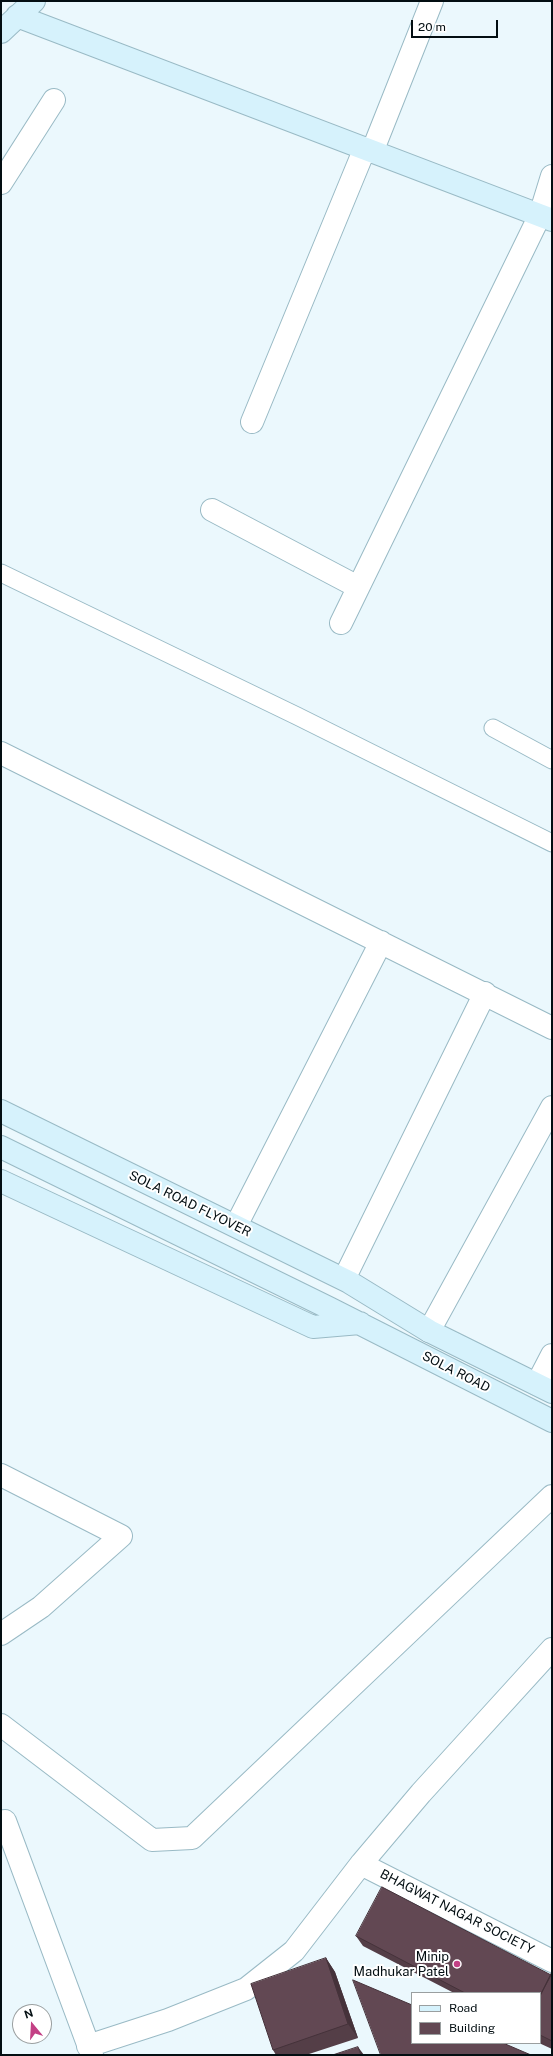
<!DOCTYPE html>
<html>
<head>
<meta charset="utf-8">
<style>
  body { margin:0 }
  #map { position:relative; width:553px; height:2056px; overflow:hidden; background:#ebf8fd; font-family:"Public Sans",sans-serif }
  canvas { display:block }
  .frame { position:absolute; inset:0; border:2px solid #030e12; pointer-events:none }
  .legend { position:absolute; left:411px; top:1992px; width:130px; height:52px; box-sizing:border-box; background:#fff; border:1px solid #9a9fa0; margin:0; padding:5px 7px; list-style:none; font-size:12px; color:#030e12 }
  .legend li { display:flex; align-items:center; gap:8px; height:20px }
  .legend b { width:20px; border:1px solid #9a9fa0 }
  .north { position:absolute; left:12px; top:2004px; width:40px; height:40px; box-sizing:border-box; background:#fff; border:1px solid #9a9fa0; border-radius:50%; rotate:342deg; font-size:11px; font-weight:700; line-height:16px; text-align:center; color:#030e12 }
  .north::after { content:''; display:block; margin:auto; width:14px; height:18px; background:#c34085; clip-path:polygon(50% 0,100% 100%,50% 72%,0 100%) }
  .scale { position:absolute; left:411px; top:20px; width:87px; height:18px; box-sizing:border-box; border:2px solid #030e12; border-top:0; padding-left:5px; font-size:12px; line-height:14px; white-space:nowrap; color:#030e12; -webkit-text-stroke:3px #fff; paint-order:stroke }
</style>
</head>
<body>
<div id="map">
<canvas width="553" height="2056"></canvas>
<div class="frame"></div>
<ul class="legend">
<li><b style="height:5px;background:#d6f2fc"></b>Road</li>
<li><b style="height:11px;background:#624853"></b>Building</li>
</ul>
<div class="north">N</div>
<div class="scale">20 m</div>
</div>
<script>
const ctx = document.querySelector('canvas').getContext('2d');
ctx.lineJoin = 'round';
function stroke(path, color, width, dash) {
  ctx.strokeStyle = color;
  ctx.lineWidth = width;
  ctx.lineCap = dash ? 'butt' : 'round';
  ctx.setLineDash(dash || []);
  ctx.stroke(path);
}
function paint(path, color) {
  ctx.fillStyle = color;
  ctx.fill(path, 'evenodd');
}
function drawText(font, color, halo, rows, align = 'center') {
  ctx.font = font + ' "Public Sans",sans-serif';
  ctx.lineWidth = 4;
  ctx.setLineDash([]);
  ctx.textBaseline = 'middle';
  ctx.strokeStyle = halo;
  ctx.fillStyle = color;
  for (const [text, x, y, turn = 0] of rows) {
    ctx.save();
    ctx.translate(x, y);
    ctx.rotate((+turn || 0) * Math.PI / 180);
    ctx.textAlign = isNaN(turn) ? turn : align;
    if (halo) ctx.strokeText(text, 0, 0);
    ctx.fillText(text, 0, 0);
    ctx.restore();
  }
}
const lane = new Path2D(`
  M1,573L297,716L552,843
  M493,728L552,760`);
const street = new Path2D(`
  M372,152L432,1
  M1,183L54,100
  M252,422L365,148
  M212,510L358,587
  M341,623L540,215L552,176
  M1,753L552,1028
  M241,1216L381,942
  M349,1269L485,993
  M429,1331L552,1107
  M537,1384L552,1355
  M1,1475L121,1536L41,1607L1,1634
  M1,1725L152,1840L192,1838L552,1496
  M1,1822L5,1821L92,2055
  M361,1864L552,1961
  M88,2046L168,2020L246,1989L294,1951L361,1864L421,1793L552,1649`);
const secondary = new Path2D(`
  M17,16L552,220
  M1,32L34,1
  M1,1111L349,1282L429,1331L552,1392
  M1,1147L329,1308L552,1421
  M1,1181L313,1327L360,1323`);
stroke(lane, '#99bac5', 19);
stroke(street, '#99bac5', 24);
stroke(secondary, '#99bac5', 24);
stroke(lane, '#fff', 17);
stroke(street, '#fff', 22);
stroke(secondary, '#d6f2fc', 22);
paint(new Path2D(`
  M356,1936L551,1975L552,1972V2049L539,2043H540V1993H454L363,1946Z
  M326,1958L335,1972L358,2038L306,2055H276L273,2050Z`), '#543e47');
paint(new Path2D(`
  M326,1958L335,1972L358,2038L348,2024Z
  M358,2047L364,2055H361Z`), '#45323a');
const building = new Path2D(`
  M382,1887L551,1975L540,1996V1993H465L356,1936Z
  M326,1958L348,2024L273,2050L251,1984Z
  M552,1972V2041L540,2035V1996Z
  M353,1980L412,2005V2043H503L531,2055H381Z
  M358,2047L361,2055H333Z`);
paint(building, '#624853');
stroke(building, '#45323a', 1);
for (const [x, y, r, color] of [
  [457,1964,4,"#c34085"]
]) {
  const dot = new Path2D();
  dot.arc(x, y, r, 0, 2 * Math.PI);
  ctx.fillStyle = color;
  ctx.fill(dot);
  stroke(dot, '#fff', 1.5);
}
drawText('13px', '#030e12', '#fff', [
  ["SOLA ROAD FLYOVER",190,1204,26],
  ["SOLA ROAD",456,1372,27],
  ["BHAGWAT NAGAR SOCIETY",457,1912,27]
]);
drawText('13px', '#030e12', '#fff', [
  ["Minip",449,1957],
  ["Madhukar Patel",449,1972]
], 'right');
</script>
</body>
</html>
